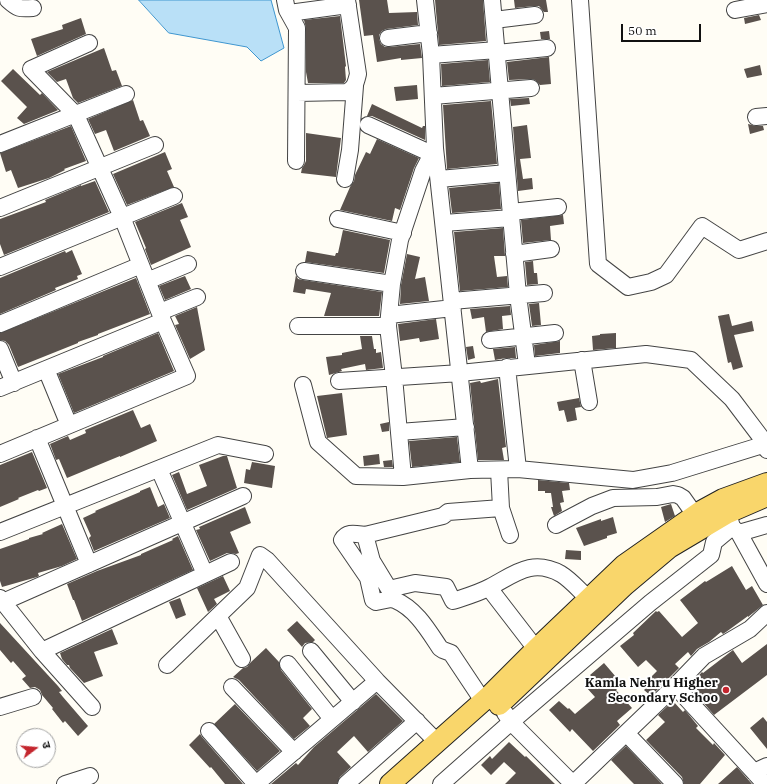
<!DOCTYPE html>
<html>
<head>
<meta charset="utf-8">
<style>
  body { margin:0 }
  #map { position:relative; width:767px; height:784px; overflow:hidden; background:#fffdf5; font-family:"IBM Plex Serif","Noto Sans Devanagari",serif }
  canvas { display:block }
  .north { position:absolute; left:16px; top:728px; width:40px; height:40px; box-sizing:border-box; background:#fff; border:1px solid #a0a0a0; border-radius:50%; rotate:74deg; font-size:11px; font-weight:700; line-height:16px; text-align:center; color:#111 }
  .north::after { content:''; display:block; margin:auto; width:14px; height:18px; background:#c4262e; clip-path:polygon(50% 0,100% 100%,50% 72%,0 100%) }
  .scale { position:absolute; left:621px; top:24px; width:80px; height:18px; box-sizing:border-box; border:2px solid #111; border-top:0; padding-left:5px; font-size:12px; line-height:14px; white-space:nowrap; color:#111; -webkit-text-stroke:3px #fff; paint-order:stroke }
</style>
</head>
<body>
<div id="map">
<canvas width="767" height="784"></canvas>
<div class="north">उ</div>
<div class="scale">50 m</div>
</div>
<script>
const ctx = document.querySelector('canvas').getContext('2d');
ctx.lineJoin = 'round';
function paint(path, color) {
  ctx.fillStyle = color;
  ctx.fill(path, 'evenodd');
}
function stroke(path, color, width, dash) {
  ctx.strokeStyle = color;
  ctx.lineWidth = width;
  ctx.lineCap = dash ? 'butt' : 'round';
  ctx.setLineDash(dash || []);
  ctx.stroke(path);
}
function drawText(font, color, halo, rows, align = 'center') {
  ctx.font = font + ' "IBM Plex Serif",serif';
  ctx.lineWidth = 4;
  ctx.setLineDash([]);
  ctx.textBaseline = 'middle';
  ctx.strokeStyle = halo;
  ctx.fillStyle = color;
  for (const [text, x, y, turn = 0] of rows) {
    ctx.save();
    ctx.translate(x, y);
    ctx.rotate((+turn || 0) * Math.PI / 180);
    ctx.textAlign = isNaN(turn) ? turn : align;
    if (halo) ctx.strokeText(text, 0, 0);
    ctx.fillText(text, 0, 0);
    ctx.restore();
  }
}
const water = new Path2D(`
  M139,0H271L284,48L261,61L247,47L169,33Z`);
paint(water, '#b9e0f7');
stroke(water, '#3f96cf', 1);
paint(new Path2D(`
  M359,0H387L389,13L417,12L418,25L386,29L382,31L379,35V39L381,44L385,47H389L420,44L422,58L401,60V58L377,62L373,35L364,36Z
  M435,0H483L486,41L439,45Z
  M514,0H546L548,12H544L539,6H534L515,8Z
  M759,15L761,20L745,24L744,18Z
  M340,16L346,66L345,67L346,80L344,83H308L306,72V28L304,20Z
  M81,18L86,34L37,56L31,39L63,29L62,25Z
  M549,31L550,39H541L540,32Z
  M104,48L112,71L116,70L122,86L78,103L73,98L66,79L57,82L47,72Z
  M549,57L551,84L540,85L535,80L531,79L509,80L507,62Z
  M488,60L490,82L442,86L441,64Z
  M760,65L762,75L747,78L744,69Z
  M13,69L40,95L42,93L58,110L56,111L24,124L17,118L27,107L1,81Z
  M417,85L418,99L396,101L394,87Z
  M529,98L530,104L511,106L510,99Z
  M133,100L140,121L143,120L150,136L114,151L106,130L95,134L88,119Z
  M491,101L497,164L447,169L443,105Z
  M372,104L422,128L423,126H425V140L372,116H367Z
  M748,124L756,126H763L764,130L750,134Z
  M527,125L531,158L520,159L523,179L532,178L533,189L518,191L513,127Z
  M71,126L86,161L64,169L65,170L49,178L18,188L11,170L6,172L0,153Z
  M306,133L341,138L336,177L301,173L302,168L304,165L306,161Z
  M377,139L419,158L414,168L400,210L395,208L392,221L340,210L350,187L354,181L355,175L366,152L370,154Z
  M165,152L172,169L167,171L174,187L127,205L113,174Z
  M95,181L109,212L4,255L0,244V219L46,202L45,200L81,185V186Z
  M499,183L501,209L452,213L449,188Z
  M182,203L188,217L180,220L191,247L151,265L145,249L146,248L135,222Z
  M563,215L564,224L550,226L551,240L523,243L521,220Z
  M503,228L505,256H494L497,277L507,276L508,287L460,291L454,232Z
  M343,230L390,240L384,273L305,262L307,251L335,256L336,253H338Z
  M72,250L82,274L77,276L78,279L55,288L56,290L0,314V278L65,251L66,253Z
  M407,254L420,257L415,279L425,277L429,301L400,304L401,285Z
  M533,261L534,273H537L538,284L527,285L525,262Z
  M296,275L298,279L303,280L382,292L379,316H324L331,293L306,289L305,294L293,292Z
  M185,276L191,289L165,300L159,286Z
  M136,278L150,314L98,334V335L78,342V343L18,367L9,345L5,341L0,340V333Z
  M539,303L541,325L532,326L529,304Z
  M510,306L511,315L502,316L503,329L486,332L484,317L472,319L470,309Z
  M197,307L205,350L190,359L175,325L179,324L175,316Z
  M729,314L732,326L752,321L754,331L734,335L743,367L733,370L731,362L728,363L718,316Z
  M436,319L439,339L420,342L419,338L400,341L398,324Z
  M158,333L174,371L74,413L58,374L103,357V356Z
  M616,333V348L593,350L592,336L600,335V334Z
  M360,336H372L374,349H376V353L381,352L383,368L366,370L365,364L341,369L342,371L329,375L326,357L342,355V353L362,349Z
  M560,341V353L535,356L534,345Z
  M473,346L475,358L468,360L466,347Z
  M515,347L516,358H506L495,360L493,349Z
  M498,379L506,447L502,448L504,460H478L470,383L480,381L481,383Z
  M342,393L347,435L327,438L317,396Z
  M579,398L581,407L575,408L577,420L567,422L564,410L559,411L557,402Z
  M133,410L141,428L150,424L157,441L120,457V456L67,478L59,459L56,460L50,444L68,436L70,440L86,433L85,430Z
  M389,422V431L382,432L380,424Z
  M457,437L460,462L412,467L409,441Z
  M32,452L47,488L39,491L38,490L18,498L19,499L0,507V465Z
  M379,454L380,464L364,466L363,456Z
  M223,456H227L237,488L187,510L172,475L179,472L187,494L207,486L199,465Z
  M392,460L393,467H384L383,461Z
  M252,462L275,466L272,488L244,483L246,469L250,470Z
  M538,480L569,483L570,490L562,491L564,502L560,503L562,511L554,516L551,507H553L551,493H545V491H538Z
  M150,487L158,507L164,504L170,518L94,551L89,538L91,536L83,518L96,512L95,511L140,492V491Z
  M671,504L675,516L665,522L661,507Z
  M245,507L251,523L230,532L239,553L236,554L231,553H227L210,561L196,530L200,529L199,527Z
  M613,517L617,533L607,536V538L584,546L576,528L601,519V521Z
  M62,524L77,559L62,566L38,573L39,576L37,577L2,587L0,581V549L29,539V538L43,534L42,533Z
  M178,536L193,570L82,621L74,600H73L67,584L97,571L141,555V554L173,540L172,539Z
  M566,550L581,551V560L565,559Z
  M732,566L746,590L752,586L763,605L748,617V616L726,632L723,634L721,632L709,642L697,649L691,656L688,652L675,664L679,668L651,696L644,690L653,681L650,678L657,671L646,660L638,667L620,646L634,635L633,633L656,611L657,612L659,611L682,637L698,623L680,600L705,581L706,582Z
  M223,576L230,591L214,599L217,604L208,612L197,588Z
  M180,598L186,615L176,619L169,602Z
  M297,621L315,640L313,642L305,643L302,647L287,630Z
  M0,623L58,686L62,691L59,692L63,697L88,726L78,736L65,721L63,723L52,709L53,708L42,695L40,690L35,687L30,688L22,679L26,676L13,661L11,663L0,650Z
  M112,629L118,644L94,652L103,676L84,683L70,668L69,665H67L62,659L60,653Z
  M767,644V675L714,715L689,686L702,672L703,673L733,650L742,663Z
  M266,648L279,662L281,670L312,709L303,718L310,726L294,739L239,680L233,677L243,668L247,667L251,662Z
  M604,663L622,684L616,690L632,708L617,721L620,725L593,751L572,729L570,732L549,710L559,701L568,709L569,708L575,714L595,697L586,687L595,680L590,675Z
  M376,694L403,721L368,752L354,736L337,752L351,767L340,777L337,784H271L296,763L298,765L314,747Z
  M673,701L683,712L685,710L698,726L696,728L713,745L714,743L725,755L700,784H684L682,777L646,740L665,722L658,715Z
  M235,704L280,751L257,771L214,724Z
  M763,717L767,722V749L750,728Z
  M200,734L202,737L243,784H225L211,767L210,768L189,745Z
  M509,742L525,757L526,756L555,784H505L516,773L504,762L491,775L481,765L490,756L492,759Z
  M626,746L662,784H634L630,780L611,760Z
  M737,767L752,784H718Z`), '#5a524d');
const minor = new Path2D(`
  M8,0C18,9 19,9 33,8
  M285,0L287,10L297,28L296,161
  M425,0L431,55L435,148L470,470
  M492,0L518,295L527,365
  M580,0L598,264L628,287L651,282L666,275L702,226L739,250L767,241
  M735,10L767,4
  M289,13L348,5
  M494,20L535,15
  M388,38L429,33
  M497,53L547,48
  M431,55L497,50
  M297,93L347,92C355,88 356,82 358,74L347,0
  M433,96L531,88
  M756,117L767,116
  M368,125L432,154
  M0,144L126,94
  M345,179L350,150L355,86
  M439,179L507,173
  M0,208L155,145
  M511,212L558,207
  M338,219L403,233
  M444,223L511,218
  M514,254L551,249
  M0,267L174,196
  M304,271L392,284
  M147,281L188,264
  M452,301L544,293
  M160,312L197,297
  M389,315L453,308
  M0,324L141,265
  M298,326H388
  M490,340L555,333
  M0,349L14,383
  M582,360L589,402
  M507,367L518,469
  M46,369L69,425
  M339,381L460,373L646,354L691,360L732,399L766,444L767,450
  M303,385L318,442L356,476L403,477L470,470L518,469L633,480L672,473L766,444L767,442
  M0,388L163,321
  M399,432L466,427
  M37,438L89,564
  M0,454L187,376L163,321L122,217L76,115L31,69L89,43
  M159,469L205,574
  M499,470L501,508L510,535
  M403,477L394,377L388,326L392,284L400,240L423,171L435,148
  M501,508L448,512L443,516L365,535L372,561L389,589L415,583L446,587L453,601C465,597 479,593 490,587C515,574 532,558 561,574C571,580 580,591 589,599
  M729,516L732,527L739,533L767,584
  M556,525L592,506L613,498L657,497L673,494L678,495L683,498L695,515
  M0,532L218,445L265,454
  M739,533L767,525
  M365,535C356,534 347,531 342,540L368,578L373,600L376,602L391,599L395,600C416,609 428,630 440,648L443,650L451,653L483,701
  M489,588L536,649
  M0,598L42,651L92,707
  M3,602L243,496
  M218,616L242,659
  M42,651L231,562
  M311,651L353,702
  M288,664L332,719
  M167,665L247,588L260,555L267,560L377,681L437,742
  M675,686L765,784
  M232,687L294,752
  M0,707L33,697
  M505,713L511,722L573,784
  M209,731L256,784
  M626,733L675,784
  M754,772L767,766
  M65,784L90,776
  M256,784L377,681
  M346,784L417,721
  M441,784L511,722L650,603L711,555L714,542L732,527
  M573,784L675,686L704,656L750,629L767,613`);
const major = new Path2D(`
  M499,705L625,585L669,548L728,513L765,497
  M390,784L489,696L536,649L624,565L701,511L723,499L767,483`);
stroke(minor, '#444', 18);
stroke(major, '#222', 22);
stroke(minor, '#fff', 16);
stroke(major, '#f9d66b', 20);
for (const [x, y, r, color] of [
  [726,690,4,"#c4262e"]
]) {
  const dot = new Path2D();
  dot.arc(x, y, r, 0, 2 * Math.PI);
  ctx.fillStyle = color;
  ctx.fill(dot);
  stroke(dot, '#fff', 1.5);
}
drawText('bold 13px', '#111', '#fff', [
  ["Kamla Nehru Higher",718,683],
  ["Secondary Schoo",718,698]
], 'right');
</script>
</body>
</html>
